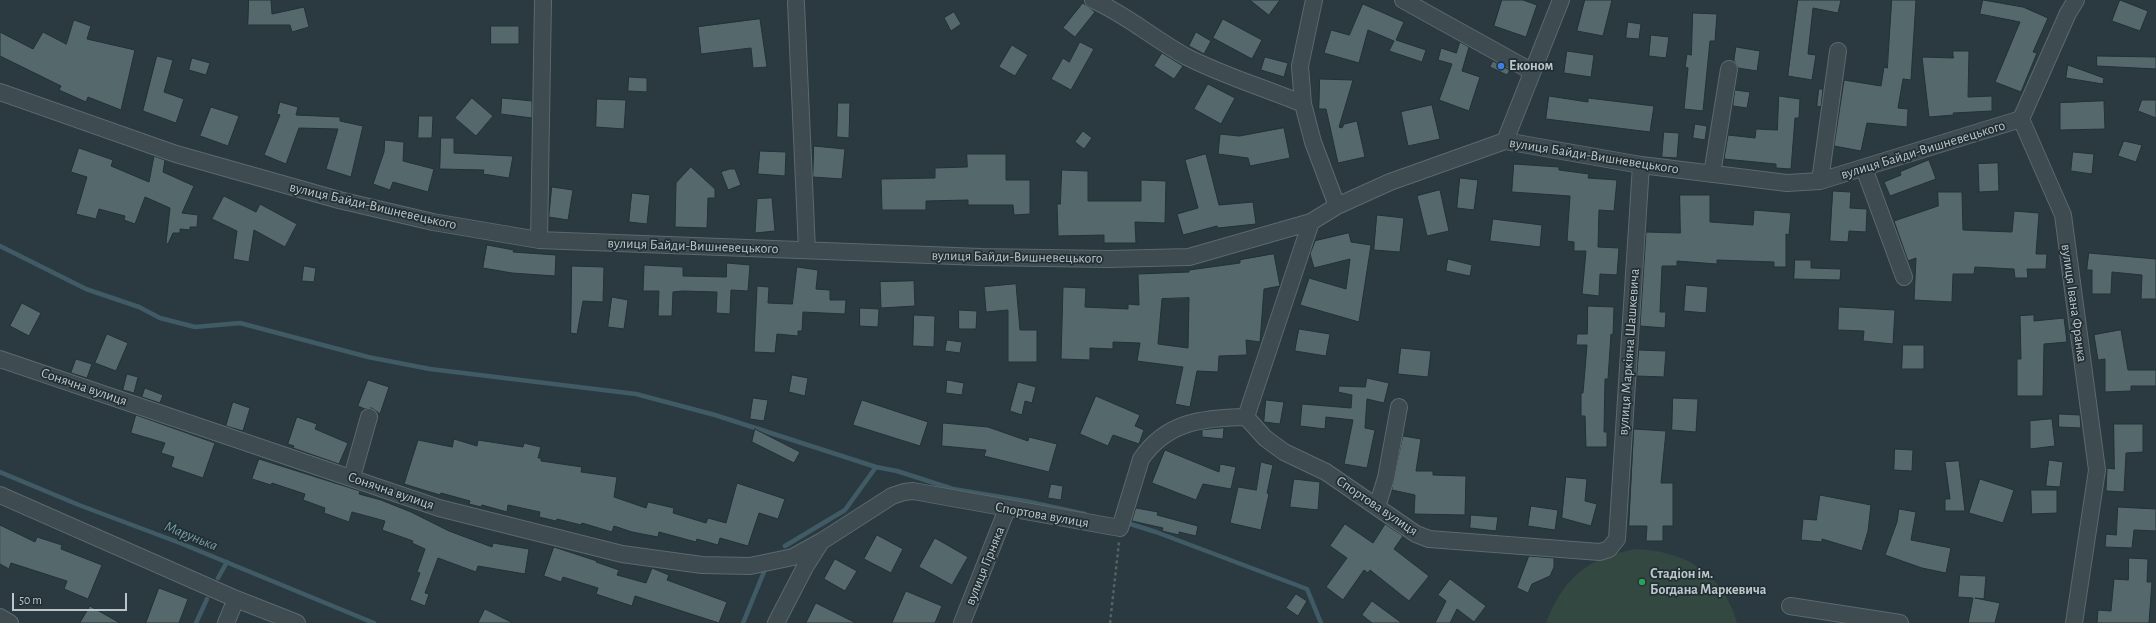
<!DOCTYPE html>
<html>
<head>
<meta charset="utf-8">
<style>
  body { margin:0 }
  #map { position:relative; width:2156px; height:623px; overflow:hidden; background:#2a3a40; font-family:"Alegreya Sans",sans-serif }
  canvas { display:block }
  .scale { position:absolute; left:12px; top:593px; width:115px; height:18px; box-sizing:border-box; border:2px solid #bbc6ca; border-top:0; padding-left:5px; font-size:12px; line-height:14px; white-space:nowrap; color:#bbc6ca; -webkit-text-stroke:3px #223035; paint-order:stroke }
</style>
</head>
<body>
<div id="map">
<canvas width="2156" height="623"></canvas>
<div class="scale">50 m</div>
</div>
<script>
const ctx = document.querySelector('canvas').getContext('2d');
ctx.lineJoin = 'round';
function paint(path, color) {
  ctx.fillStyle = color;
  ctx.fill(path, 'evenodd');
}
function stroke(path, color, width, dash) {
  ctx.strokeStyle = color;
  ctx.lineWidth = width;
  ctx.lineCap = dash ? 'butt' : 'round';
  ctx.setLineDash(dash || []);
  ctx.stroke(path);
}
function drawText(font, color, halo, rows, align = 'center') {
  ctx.font = font + ' "Alegreya Sans",sans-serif';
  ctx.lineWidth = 3.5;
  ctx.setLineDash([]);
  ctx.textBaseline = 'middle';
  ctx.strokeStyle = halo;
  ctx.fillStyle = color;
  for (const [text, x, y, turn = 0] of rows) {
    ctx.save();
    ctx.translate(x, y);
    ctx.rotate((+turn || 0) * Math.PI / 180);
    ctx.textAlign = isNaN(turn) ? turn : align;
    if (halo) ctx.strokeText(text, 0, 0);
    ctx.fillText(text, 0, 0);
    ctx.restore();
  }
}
paint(new Path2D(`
  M1636,549C1685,551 1723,573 1737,623H1546C1563,578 1588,557 1636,549Z`), '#324841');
stroke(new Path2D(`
  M0,246L86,289L139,307L160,318L195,327L240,323L368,357L430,369L636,394L715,415L876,467L897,471L953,489L1025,501L1085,514
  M0,472L79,505L180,543L374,623
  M1124,522L1156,532L1307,589L1321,623
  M785,546L845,510L876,467
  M218,578L227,562
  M196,623L207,599
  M743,623L766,567`), '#405b65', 4.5);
const building = new Path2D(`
  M249,0H271L272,14L304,7L309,27L292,32L290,25H248Z
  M1250,0H1280L1269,15Z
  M1502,0H1523L1537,5L1526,37L1494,26Z
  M1585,0H1612L1603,36L1577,31Z
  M1798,0H1841L1838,13L1813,8L1808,54L1816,55L1812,80L1788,76Z
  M1892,0H1916L1911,80L1903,79L1898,108L1908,109L1907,127L1867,123L1861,151L1834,146L1844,80L1881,86L1884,67L1887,68Z
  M1983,0L2023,7L2048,18L2033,52L2037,53L2021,92L1995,82L2020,22L1980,14Z
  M2120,0L2148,11L2140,31L2112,21Z
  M1083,3L1095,12L1075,37L1063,28Z
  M1363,4L1404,22L1396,40L1426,50L1422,62L1389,51L1394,41L1368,30L1359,63L1324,53L1331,30L1349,35Z
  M954,12L961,24L951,31L944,18Z
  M1693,13L1717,14L1715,41H1710L1703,111L1684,109L1688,68L1685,67L1687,54L1691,55Z
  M760,19L767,67L753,68L751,48L701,54L698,27Z
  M1223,19L1262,40L1252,59L1213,38Z
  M74,20L91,26L87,39L135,50L121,110L88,97L86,102L59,90L61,86L0,56V32L33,49L43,32L66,44Z
  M1628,22L1641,24L1639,39L1626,38Z
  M491,26H519V44H491Z
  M1196,32L1211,41L1204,54L1189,46Z
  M1651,35L1669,37L1666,58L1649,56Z
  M1080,42L1094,49L1071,90L1051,79L1063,58L1069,62Z
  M1460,42L1469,47L1462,71L1480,77L1469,111L1439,100L1452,64L1438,60L1441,48L1456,53Z
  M1012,45L1028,55L1015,76L999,67Z
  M1736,47L1760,51L1757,71L1738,68L1734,61Z
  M1567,51L1594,55L1591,77L1564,73Z
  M1953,51H1969L1968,97L1992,96V111L1953,113L1954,115L1929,117L1922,57L1953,58Z
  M1162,53L1183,66L1174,79L1154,66Z
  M157,56L173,60L164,92L184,99L176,123L143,111Z
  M2097,56L2156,57V69L2097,66Z
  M1265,57L1288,63L1284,77L1261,70Z
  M192,58L210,63L206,75L189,70Z
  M1493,61L1510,70L1507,75L1490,67Z
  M2068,65L2104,78L2103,84L2066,78Z
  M629,77L647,78V92L628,91Z
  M1320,79L1353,80L1339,127L1342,128L1344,124L1357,121L1365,157L1338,163L1326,109H1319Z
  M1208,84L1235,98L1221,124L1194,109Z
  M1819,89H1823L1821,107L1817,106Z
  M1735,90L1750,92L1747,108L1733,106Z
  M1549,96L1588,102V98L1654,106L1650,132L1546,119Z
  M1779,96L1800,99L1799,118H1795L1791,169L1776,168V164L1724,159L1728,135L1755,138L1756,129L1777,130Z
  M472,98L493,116L476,136L455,118Z
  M502,98L532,101V118L501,114Z
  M597,99L626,100L624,129L596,127Z
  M2142,100H2156V118L2138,111Z
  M2104,101L2105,129L2060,130V103Z
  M280,102L298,107L296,115L340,117V121L363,126L351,177L326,169L338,129L299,128L286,164L264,155L280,115L277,114Z
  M838,103H850L849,138L837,137Z
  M1432,105L1440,139L1408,146L1401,112Z
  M211,107L239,116L228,146L200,136Z
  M419,116H433L432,138H418Z
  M1695,124L1707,126L1705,140L1693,138Z
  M1284,128L1290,158L1250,166L1248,158L1218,154L1220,134L1239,136Z
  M1083,131L1092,138L1084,149L1075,142Z
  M1664,132L1679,133L1677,158L1662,157Z
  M441,138H454V153L513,156L509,178L483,174L484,170L440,169Z
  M385,140L404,142L403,161L434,169L428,192L393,182L390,190L373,184L384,152Z
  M2124,141L2142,145L2136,162L2118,156Z
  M814,146L845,149L842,179L813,177Z
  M79,148L113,160L111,166L149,182L154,156L165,160L163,172L194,186L182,213L198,215L197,227H190V230L180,229V233H173L168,244L166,243L170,208L145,197L135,224L124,220L125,216L99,209L96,219L76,214L87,177L71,172Z
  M760,151L786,152L785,176L758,174Z
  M2073,152L2094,154L2092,174L2071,171Z
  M967,154H1006V180H1030V214L1014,215L1013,205H968V200L926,201V210H882L881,179L935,178V168L967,167Z
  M1206,154L1219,205L1253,202L1256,224L1218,228L1217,226L1183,235L1177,214L1198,208L1185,160Z
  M1929,160L1936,179L1890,196L1884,182L1901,175L1900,172Z
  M1998,163L1999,191L1979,192L1978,164Z
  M1514,164L1559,167V170L1589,174L1588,178L1617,180L1614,211L1599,210L1598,247L1619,248L1617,275L1600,274L1599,296L1582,294L1586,251H1574V242L1567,241L1570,196L1512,192Z
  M691,167L715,189V198H708L707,228L675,227L676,183Z
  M730,169H735L741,185L728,190L721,172Z
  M1062,170L1088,171V201H1141V180L1166,181L1165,223L1135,222L1136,243H1104V235L1058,236L1057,204H1060Z
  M1460,178L1478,180L1474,210L1457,208Z
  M552,187L573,190L568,220L549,217Z
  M1440,190L1449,231L1427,236L1417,196Z
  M1833,191L1851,192L1850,208L1867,209L1866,232L1849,231L1848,242L1830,241Z
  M1938,192H1962L1963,230L2012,232L2014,211L2039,213L2036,254H2047L2046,269H2027L2028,278H2015L2014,269L1975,267L1974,274H1953L1952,302L1914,300L1916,258L1908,261L1894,221L1938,206Z
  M632,193L650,195L647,224L629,222Z
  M1680,195H1710V222L1753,225L1754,210L1791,213L1789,235L1786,234V267H1774V262L1717,260V264L1677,261V266H1662L1660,312H1666L1665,328L1640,326L1646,232L1680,233Z
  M224,196L256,212L260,204L297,224L285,247L254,230L249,262L233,259L237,231L212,219Z
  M772,198L775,231L755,233L757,199Z
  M1377,215L1404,218L1400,252L1374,250Z
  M1493,219L1542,225L1540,247L1490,241Z
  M1349,233L1351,242L1371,245L1359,322L1300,305L1309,278L1346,289L1350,259L1314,268L1310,254L1315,241Z
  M487,245L514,250L513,252L556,255L555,276L512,273L483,268Z
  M2089,253L2156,259V299H2141L2142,275L2112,272L2111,294H2092V270H2087Z
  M1274,254L1280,286L1264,289L1260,342L1246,340L1247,355L1219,356L1218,372L1197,371L1190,407L1175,404L1183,367L1137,361L1140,343L1113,342V349L1090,348V360L1061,359L1063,287L1086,288L1085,307L1128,309V304L1139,305L1138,274L1189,272V270L1240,263V260ZM1189,298L1188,348L1158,344L1162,299Z
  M1448,259L1472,265L1470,276L1446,271Z
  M1795,260H1811V268L1841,269L1840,280L1794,279Z
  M727,263L750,265L748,291L731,290L730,314L716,313L717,292L682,291L673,292L672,316H658L659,291H643L644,265L683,267V276L726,277Z
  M304,266L316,268L314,282L302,281Z
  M572,266L604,267L603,302L583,301L577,334L571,333Z
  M797,267L818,270L816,289L830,290V300H846L845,314L803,312L802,331H798V336L777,334L775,353L754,352L757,286L769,287L768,303L792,304Z
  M914,281L915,306L881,308L880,282Z
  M1016,284L1020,330H1037V362H1008V310L986,312L984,287Z
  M1686,285L1708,287L1706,313L1684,311Z
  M612,297L628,300L624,329L608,327Z
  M22,303L41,313L29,336L10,326Z
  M1588,306L1614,307L1613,335L1611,334L1608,379H1605L1604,432H1607V447H1586L1585,416H1581V393H1583L1587,345H1576L1577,334H1587Z
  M1839,307L1895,310L1893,344L1863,341L1864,331L1838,330Z
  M860,308L879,309L878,327L860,326Z
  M959,310L977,311L976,329H959Z
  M914,315L935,316L934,347L913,346Z
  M2034,315V321L2064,318L2067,342L2044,344L2043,396H2017V359H2021L2020,316Z
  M1299,329L1330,334L1326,356L1295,351Z
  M2121,330L2128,370H2156V386H2131V391L2105,392V359L2098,360L2094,335Z
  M107,334L128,343L116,371L95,363Z
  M947,340L962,342L960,353L945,351Z
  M1903,345H1924V369H1902Z
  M1401,348L1431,351L1428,377L1398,374Z
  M1639,350L1666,351L1664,377L1637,376Z
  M76,359L92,364L87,378L71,373Z
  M127,374L138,377L134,393L123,390Z
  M792,375L808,378L805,396L789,392Z
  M1367,378L1389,383L1384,403L1367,399L1365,428L1375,430L1367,468L1344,464L1353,420L1326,417L1325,429L1300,426L1302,404L1351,408L1352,395L1338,392L1339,386L1365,387Z
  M368,380L389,387L380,414L372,408L365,409L358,406Z
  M947,380L964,383L962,395L946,393Z
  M1018,382L1036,387L1032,403L1025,401L1022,415L1010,411Z
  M145,388L163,395L160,403L142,397Z
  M1096,396L1140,415L1135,426L1144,430L1139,444L1113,435L1108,446L1080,434Z
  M753,398L768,400L764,421L750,419Z
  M1673,398L1698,399L1696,432L1672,430Z
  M862,400L928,422L920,446L853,425Z
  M1266,400L1284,402L1280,424L1264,422Z
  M233,402L250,408L243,431L226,426Z
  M2059,414L2080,415L2081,428L2059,427Z
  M136,415L215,443L203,478L171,467L174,457L161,453L165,443L131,433Z
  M297,417L317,424L315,429L348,443L339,464L293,448L294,446L288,444Z
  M2052,419L2055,446L2030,449V421Z
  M943,423L988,427L1028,441L1029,437L1057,444L1049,472L984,456L986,450L942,446Z
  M2114,424H2143V452L2126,453L2124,492L2106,491L2107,468L2114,469Z
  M1224,428L1223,439L1202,437V430Z
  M755,429L800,452L794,463L752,442Z
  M1634,429L1666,431L1661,483H1673V526H1663V541H1646L1647,526H1629Z
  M1403,436L1421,439L1416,471H1433V475L1466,476L1465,515L1414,514L1415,495L1392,490Z
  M454,439L477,446L478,440L523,447L524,443L541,447L538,458H541V461L582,467L581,472L617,477L614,497L646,508L648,502L674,508L673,513L706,523L708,518L726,523L737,483L785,499L778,519L759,513L748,546L720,538L718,545L697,539L696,542L659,532L658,537L632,532L614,526L612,532L582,523L581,525L557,519L556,521L539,517L540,512L508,505L507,512L482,505L481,507L469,504L470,501L441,493L440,495L404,484L418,440L452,447Z
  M1895,449L1913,450L1912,471L1894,470Z
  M1165,450L1219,472L1220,464L1236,467L1231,489L1203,484L1196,500L1152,483Z
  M259,459L360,491L359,494L381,500L411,512L449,531L492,547L493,543L529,549L525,574L478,566L476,572L438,558L425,593L429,594L425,606L410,600L420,573L417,572L425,549L412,543L413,541L382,530L385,521L352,512L349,522L324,513L325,508L303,500L305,494L272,483L271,485L252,479Z
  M2049,460L2063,462L2060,487L2046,486Z
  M1959,461L1965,511H1945V499H1950L1945,462Z
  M1261,462L1273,465L1267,493L1269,494L1261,530L1230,523L1238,487L1256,490Z
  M1566,477L1587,479L1585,501L1597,504L1591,526L1562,518Z
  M1294,479L1320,482L1318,510L1290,507Z
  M1980,479L2014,490L2003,523L1969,513Z
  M1051,484L1063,486L1061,500L1048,498Z
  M2031,490H2057V513L2032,514Z
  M1820,495L1871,505L1868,531L1862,551L1822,539V542L1801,540L1803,519L1816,520Z
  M1531,506L1558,510L1555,530L1528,526Z
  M2118,507L2156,509V531L2134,530L2132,548L2105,547L2106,534L2116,535Z
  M1136,508L1158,512L1157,515L1198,526L1196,536L1179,532V535L1162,531L1163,528L1132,521Z
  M1899,509L1916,512L1911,540L1951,548L1946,573L1922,568L1885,555L1897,522Z
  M1471,515L1498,517L1496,531L1470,528Z
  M1345,524L1373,543L1385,524L1403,536L1394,549L1429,576L1409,601L1370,570L1368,573L1364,570L1343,600L1326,587L1347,558L1330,546Z
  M0,525L35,542L37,537L62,545L61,549L102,565L88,599L64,589L67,581L11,563L9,569L0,564Z
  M877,535L903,549L891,573L864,559Z
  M935,538L968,557L952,585L919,567Z
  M554,547L597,561L596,562L619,570L617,575L646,583L652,568L669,575L667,580L727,602L719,623L635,596L632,606L596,594L598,588L563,577L561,582L544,576Z
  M1529,556L1554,558V567L1550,576L1532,584L1528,593L1517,588Z
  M2129,558L2148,559L2147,582H2152L2149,623H2097L2098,610L2111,611L2114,579L2128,580Z
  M835,559L857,571L845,591L824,579Z
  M1960,575L1986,576L1984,599L1975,598L2000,603L1995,623H1968L1973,598L1958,597Z
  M1450,579L1486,606L1474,622L1457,609L1450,623H1435L1446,601L1438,595Z
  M159,588L188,599L179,623H146Z
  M906,591L942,606L935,623H892Z
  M1296,594L1307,601L1298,616L1286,608Z
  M1372,601L1402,623H1372L1362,615Z
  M816,603L856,623H806Z
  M90,606L120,623H80Z
  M485,609L513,623H478Z`);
paint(building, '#55686c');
stroke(building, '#243237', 1);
const minor = new Path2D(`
  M1093,0C1127,15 1154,39 1187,57C1224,76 1265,88 1303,104
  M1314,0L1300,66L1303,104L1313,142L1337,206
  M1403,0L1531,71
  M796,3L807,250
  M0,92L176,154L339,200L433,222L539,240L981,257L1108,259L1189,257L1311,222L1337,206L1390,182L1505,141L1641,165L1787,183L1820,181L2021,119
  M1505,141L1561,0
  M1864,168L1904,277
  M1712,174L1729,69
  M1820,181L1838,51
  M539,240L543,0
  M0,359L439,508L622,554L702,565L750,566L793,557L822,541L892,496L904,492L913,491L1120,528L1141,459C1167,421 1203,418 1246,417L1311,222
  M1246,417L1265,438L1284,452L1326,472L1416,534L1429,539L1600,552L1609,549L1617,539L1641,165
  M352,477L369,417
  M0,495L236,599L297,623
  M1377,507L1386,478L1399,407
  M1790,606L1900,623
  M0,617L10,623
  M226,623L236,599
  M776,623L805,567L821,542
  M962,623L1007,509
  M2074,623L2097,470L2063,215L2021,119L2068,13L2076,0`);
stroke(minor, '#5c696d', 18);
stroke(new Path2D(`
  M1110,623L1119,542`), '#516460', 2.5, [3, 3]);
stroke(minor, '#3e4b50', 16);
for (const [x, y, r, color] of [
  [1501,66,4,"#3f7fe0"],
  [1642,582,4,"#2e9e5b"]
]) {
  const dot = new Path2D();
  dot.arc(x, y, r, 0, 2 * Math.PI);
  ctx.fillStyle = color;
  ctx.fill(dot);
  stroke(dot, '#223035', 1.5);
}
drawText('bold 14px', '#bbc6ca', '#223035', [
  ["Економ",1509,66],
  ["Стадіон ім.",1650,574],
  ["Богдана Маркевича",1650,590]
], 'left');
drawText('14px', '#bbc6ca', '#223035', [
  ["вулиця Байди-Вишневецького",1923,150,-17],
  ["вулиця Байди-Вишневецького",1594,156,9],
  ["вулиця Байди-Вишневецького",373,206,13],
  ["вулиця Байди-Вишневецького",693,246,2],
  ["вулиця Байди-Вишневецького",1017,257,1],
  ["вулиця Івана Франка",2074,303,82],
  ["вулиця Маркіяна Шашкевича",1629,352,-86],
  ["Сонячна вулиця",84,387,19],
  ["Сонячна вулиця",391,491,19],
  ["Спортова вулиця",1377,506,34],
  ["Спортова вулиця",1042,515,10],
  ["вулиця Гірняка",985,566,-68]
]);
drawText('italic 15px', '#789aa5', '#223035', [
  ["Марунька",191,536,22]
]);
</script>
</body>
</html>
